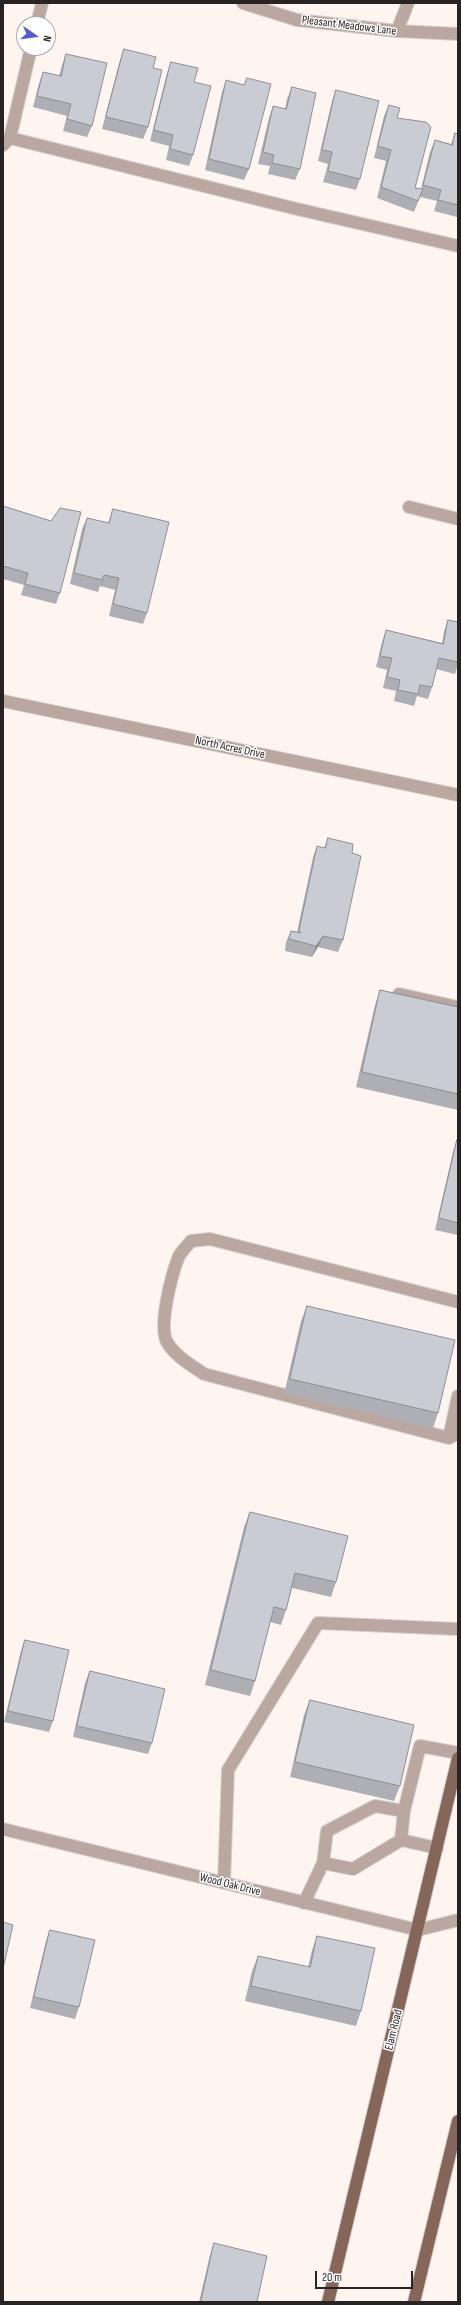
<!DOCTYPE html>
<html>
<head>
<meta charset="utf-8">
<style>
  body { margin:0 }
  #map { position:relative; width:461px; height:2305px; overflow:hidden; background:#fef5f1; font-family:"Sofia Sans Condensed",sans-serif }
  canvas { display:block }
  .frame { position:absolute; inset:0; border:4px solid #272423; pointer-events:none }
  .north { position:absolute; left:16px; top:16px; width:40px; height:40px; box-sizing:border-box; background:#fff; border:1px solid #a9a7a7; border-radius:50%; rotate:103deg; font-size:11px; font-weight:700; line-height:16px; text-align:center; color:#272423 }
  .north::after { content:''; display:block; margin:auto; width:14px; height:18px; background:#525cd3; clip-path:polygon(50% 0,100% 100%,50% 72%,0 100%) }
  .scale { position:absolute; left:315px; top:2271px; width:98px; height:18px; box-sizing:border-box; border:2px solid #272423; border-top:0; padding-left:5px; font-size:12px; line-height:14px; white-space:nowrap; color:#272423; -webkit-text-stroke:3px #fff; paint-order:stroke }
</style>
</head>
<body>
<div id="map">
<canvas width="461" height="2305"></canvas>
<div class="frame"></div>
<div class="north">N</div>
<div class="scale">20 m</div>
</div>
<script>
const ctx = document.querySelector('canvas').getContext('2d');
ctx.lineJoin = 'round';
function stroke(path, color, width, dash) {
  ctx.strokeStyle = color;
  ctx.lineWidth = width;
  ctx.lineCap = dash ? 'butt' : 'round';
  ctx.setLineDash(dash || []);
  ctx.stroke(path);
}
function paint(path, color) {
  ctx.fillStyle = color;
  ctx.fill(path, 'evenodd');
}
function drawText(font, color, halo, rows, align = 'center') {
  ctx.font = font + ' "Sofia Sans Condensed",sans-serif';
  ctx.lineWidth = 3;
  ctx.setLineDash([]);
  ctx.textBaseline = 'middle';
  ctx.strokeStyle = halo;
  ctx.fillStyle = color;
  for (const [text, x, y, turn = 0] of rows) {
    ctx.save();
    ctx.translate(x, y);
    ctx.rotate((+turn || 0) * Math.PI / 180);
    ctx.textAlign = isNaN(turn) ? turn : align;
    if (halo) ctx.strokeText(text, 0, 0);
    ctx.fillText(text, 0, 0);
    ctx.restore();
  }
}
const minor = new Path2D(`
  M243,3L297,20L397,31L458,34
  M37,24L42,3
  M397,31L408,3
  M10,138L297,209L458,246
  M3,145L10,138L31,48
  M409,507L458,519
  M3,701L458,795
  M399,994L458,1007
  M458,1302L210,1239L191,1241C187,1246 182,1251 179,1256C172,1273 158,1326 167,1342C175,1356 191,1365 204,1374L449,1438L458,1433
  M449,1438L458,1396
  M3,1829L418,1930L458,1920
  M437,1848L401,1840L404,1811L420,1746L458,1753
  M323,1863L327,1831L375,1806L404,1811
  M224,1883L228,1770L318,1623L458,1629
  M304,1903L323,1863L353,1869L401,1840`);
const major = new Path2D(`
  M328,2302L458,1758
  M414,2302L458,2121`);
stroke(minor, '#d7cfcc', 14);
stroke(major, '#d7cfcc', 14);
stroke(minor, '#baa8a0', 12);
stroke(major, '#856658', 12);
paint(new Path2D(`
  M124,49L148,127L143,139L102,129L120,60Z
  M66,54L92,126L87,137L63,131L67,116L33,107L39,83L43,72L59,76L62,65Z
  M171,62L194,82L193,155L189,166L166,160L169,146L150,141L167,73Z
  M226,80L249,169L244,180L205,170L222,92Z
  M292,87L300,169L295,180L268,174L270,166L258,164L269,118L273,106L285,109L287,99Z
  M336,90L360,179L356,190L323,182L328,164L318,161L332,101Z
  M389,105L397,118L415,188L421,189L430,152L435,140L451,144L455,133L458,134V213L457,217L434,211L437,201L420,197L414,212L377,198L386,161L374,158L384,116Z
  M3,506L51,521L60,593L56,604L21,595L24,585L3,579Z
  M113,509L147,613L143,624L109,616L115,590L100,586L98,592L70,584L82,529L87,518L108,523Z
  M448,620L458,622V664L455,674L436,669L432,687L428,699L417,696L414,706L394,701L396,691L383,688L387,670L376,667L382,642L386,630L442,643L444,631Z
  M328,838L352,853L343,940L338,952L318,947L312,957L285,951L286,942L291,931L297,932L313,857L317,846L324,848Z
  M380,990L458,1007V1110L356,1087L375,1005Z
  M457,1140L458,1141V1235L435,1230L453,1152Z
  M307,1306L438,1413L433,1428L284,1394L301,1321Z
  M250,1512L336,1582L331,1597L292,1588L286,1610L281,1625L270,1622L255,1681L250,1696L205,1685L244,1527Z
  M25,1640L53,1721L49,1732L4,1722L21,1651Z
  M90,1671L152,1743L148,1754L73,1737L85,1683Z
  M310,1700L400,1786L394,1801L290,1777L304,1715Z
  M50,1930L79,2007L75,2019L30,2008L46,1941Z
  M317,1936L361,2011L356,2026L245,2001L252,1971L258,1956L308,1967L312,1950Z
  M214,2243L257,2302H199L210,2255Z`), '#aeafb5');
paint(new Path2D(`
  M323,936L318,947L312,957L316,946Z`), '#8d8f94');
const building = new Path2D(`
  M124,49L156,57L153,68L162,70L148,127L106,117Z
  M66,54L107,63L92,126L67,119L71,104L37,96L43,72L61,76Z
  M171,62L198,68L194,82L211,86L193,155L170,149L173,135L154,130Z
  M247,78L271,84L249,169L209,159L226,80L244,85Z
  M292,87L316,93L300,169L272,163L274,155L263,152L273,106L286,109Z
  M336,90L379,101L360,179L328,171L332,152L322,150Z
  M389,105L400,108L397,118L426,122L431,127L415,188L423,189L418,201L381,187L391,150L378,146Z
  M455,133L458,134V205L438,200L441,190L423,185L435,140L452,145Z
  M3,506L51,521L60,508L81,512L60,593L25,584L28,573L3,566Z
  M113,509L169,522L147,613L113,604L119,578L104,575L102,580L74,573L87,518L109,523Z
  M448,620L458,622V662L439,658L432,687L420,685L418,694L398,690L400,680L387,677L392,658L380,656L386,630L443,644Z
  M328,838L353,844L352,853L361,856L343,940L323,936L316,946L289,939L291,931L301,933L299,930L317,846L325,848Z
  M380,990L458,1007V1094L362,1072Z
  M457,1140L458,1141V1223L439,1218Z
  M307,1306L455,1340L438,1413L290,1379Z
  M250,1512L348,1536L336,1582L295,1573L286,1610L274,1607L255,1681L211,1670Z
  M25,1640L69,1650L53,1721L8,1711Z
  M90,1671L165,1689L152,1743L77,1726Z
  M310,1700L414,1725L400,1786L295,1762Z
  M3,1922L13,1925L3,1969Z
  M50,1930L95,1940L79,2007L34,1997Z
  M317,1936L375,1948L361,2011L251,1986L258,1956L310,1967Z
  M214,2243L267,2256L257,2302H201Z`);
paint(building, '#caccd3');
stroke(building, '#8d8f94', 1);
drawText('12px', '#272423', '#fff', [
  ["Pleasant Meadows Lane",349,26,7],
  ["North Acres Drive",230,748,12],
  ["Wood Oak Drive",230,1885,14],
  ["Elam Road",394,2030,-76]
]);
</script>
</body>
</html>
